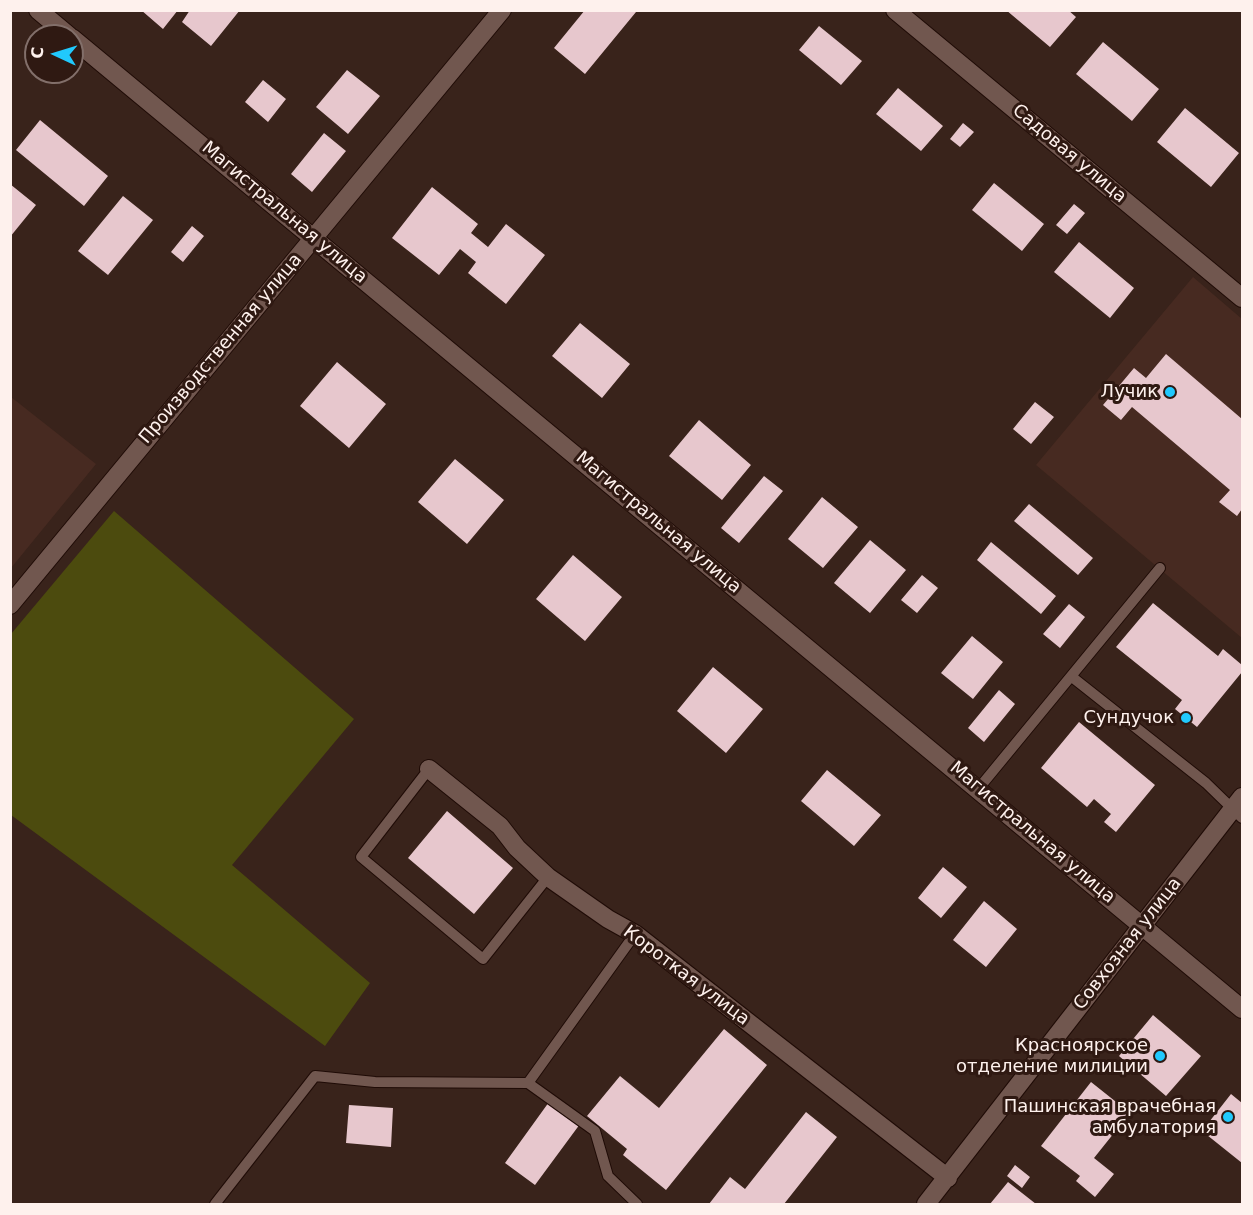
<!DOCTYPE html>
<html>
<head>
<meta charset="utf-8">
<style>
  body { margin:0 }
  #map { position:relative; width:1253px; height:1215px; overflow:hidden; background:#39231b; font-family:"DejaVu Sans",sans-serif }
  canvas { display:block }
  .frame { position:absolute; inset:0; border:12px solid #fef1ed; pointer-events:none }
  .north { position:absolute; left:24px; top:24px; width:60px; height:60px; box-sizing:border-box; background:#2f1912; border:2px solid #826f6a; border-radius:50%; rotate:274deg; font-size:16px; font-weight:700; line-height:24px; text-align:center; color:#fef1ed }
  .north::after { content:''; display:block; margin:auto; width:21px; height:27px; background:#21c9fd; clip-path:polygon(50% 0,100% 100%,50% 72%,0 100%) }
</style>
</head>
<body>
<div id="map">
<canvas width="1253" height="1215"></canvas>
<div class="frame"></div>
<div class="north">С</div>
</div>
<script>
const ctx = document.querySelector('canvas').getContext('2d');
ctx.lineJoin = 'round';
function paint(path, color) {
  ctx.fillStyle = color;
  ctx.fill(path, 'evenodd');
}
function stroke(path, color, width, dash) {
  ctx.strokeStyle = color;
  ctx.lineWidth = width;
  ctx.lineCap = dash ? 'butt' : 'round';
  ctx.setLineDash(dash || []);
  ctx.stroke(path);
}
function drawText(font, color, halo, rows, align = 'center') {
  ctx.font = font + ' "DejaVu Sans",sans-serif';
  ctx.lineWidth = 6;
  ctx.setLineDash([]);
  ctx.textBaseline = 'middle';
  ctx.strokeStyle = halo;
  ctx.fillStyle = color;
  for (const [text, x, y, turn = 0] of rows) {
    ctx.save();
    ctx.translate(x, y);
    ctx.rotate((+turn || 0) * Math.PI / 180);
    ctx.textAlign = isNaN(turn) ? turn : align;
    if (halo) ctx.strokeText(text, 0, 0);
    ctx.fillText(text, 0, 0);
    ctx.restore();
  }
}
paint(new Path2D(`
  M1193,277L1242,319V638L1036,465Z
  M11,397L96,464L11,568Z`), '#472a21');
paint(new Path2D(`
  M114,511L354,719L232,865L370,983L325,1046L11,815V634Z`), '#4c4b0e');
paint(new Path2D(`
  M141,10H178L163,29Z
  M190,10H240L211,46L182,22Z
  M585,10L636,12L585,74L554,48Z
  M1006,10H1068L1076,17L1050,47Z
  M819,26L862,61L841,85L799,50Z
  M1103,42L1159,89L1132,121L1076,74Z
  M347,70L380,96L348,134L316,107Z
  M263,80L286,99L268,122L245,102Z
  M898,88L943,126L921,151L876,114Z
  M1185,108L1239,153L1211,187L1157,142Z
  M40,120L108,176L84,206L16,150Z
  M963,123L974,132L960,147L950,139Z
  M324,133L346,151L312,192L291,174Z
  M994,183L1044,224L1022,251L972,210Z
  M10,184L36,205L10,237Z
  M432,187L478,224L471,233L488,247L506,224L545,255L506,304L468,273L476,262L460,249L439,275L392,238Z
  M123,196L153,220L108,275L78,251Z
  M1074,204L1085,213L1067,234L1056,225Z
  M192,226L204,236L183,262L171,252Z
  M1079,242L1134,288L1110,318L1054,272Z
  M580,323L630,364L602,398L552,356Z
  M1166,354L1242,419V509L1237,516L1219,502L1230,490L1132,407L1121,420L1103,405L1134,368L1146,378Z
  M337,362L386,404L349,448L300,406Z
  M1035,402L1054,417L1031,444L1013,429Z
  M699,420L751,465L722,500L669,456Z
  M455,459L504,500L467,544L418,502Z
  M764,476L783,491L739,543L721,528Z
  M822,497L858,527L823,568L788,539Z
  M1029,504L1093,558L1078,575L1014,521Z
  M870,540L906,570L870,613L834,583Z
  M991,542L1056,596L1041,614L977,560Z
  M573,555L622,597L585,641L536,599Z
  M922,575L938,588L917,613L901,600Z
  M1153,603L1218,656L1223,649L1242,665V672L1197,727L1175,709L1182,700L1116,647Z
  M1069,604L1085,617L1060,648L1043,634Z
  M972,636L1003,662L973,699L941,673Z
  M713,667L763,709L726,753L677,711Z
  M999,690L1015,704L984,742L968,728Z
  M1079,722L1155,785L1116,832L1104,822L1111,814L1094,799L1087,807L1041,768Z
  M827,770L881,815L854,846L801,801Z
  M447,811L513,868L474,914L408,858Z
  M943,867L967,887L941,918L918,898Z
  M984,901L1017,929L986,967L953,940Z
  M1153,1015L1201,1056L1166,1096L1119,1056Z
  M724,1029L767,1065L666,1190L623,1155L627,1149L587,1116L620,1076L659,1108Z
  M1091,1082L1130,1113L1094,1158L1114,1174L1095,1197L1076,1181L1080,1176L1041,1146Z
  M1231,1094L1242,1103V1163L1202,1131Z
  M549,1102L580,1124L535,1185L505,1163Z
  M349,1105L393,1108L391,1147L346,1143Z
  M806,1112L837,1137L784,1204H709L730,1177L745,1189Z
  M1015,1165L1030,1177L1022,1188L1007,1176Z
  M1008,1182L1036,1204H990Z`), '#e7c7cd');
const lane = new Path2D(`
  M1072,677L1206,783L1242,818
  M429,769L361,857L483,959L548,877
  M979,788L1160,568
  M635,934L528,1083L595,1131L608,1176L637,1204
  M215,1204L315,1076L375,1082L528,1083`);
const street = new Path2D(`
  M38,10L69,36
  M895,10L1242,298
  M72,38L1242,1009
  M10,605L502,10
  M429,769L500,826L517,848L548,877L608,919L635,934L948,1178
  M926,1204L1242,797`);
stroke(lane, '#1f0b06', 12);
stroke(street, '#1f0b06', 20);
stroke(lane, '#71574f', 10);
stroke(street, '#71574f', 18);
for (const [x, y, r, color] of [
  [1170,392,6,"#21c9fd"],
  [1186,718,6,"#21c9fd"],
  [1160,1056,6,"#21c9fd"],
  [1228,1117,6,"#21c9fd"]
]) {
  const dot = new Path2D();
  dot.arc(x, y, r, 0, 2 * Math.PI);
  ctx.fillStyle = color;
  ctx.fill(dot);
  stroke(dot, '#2f1912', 2);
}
drawText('18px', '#fef1ed', '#2f1912', [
  ["Садовая улица",1069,154,40],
  ["Магистральная улица",284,213,40],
  ["Производственная улица",221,349,-50],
  ["Магистральная улица",658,523,40],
  ["Магистральная улица",1032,833,40],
  ["Совхозная улица",1128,944,-52],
  ["Короткая улица",686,976,37]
]);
drawText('18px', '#fef1ed', '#2f1912', [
  ["Лучик",1158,392],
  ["Сундучок",1174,718],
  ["Красноярское",1148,1046],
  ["отделение милиции",1148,1067],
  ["Пашинская врачебная",1216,1107],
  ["амбулатория",1216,1128]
], 'right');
</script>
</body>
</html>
